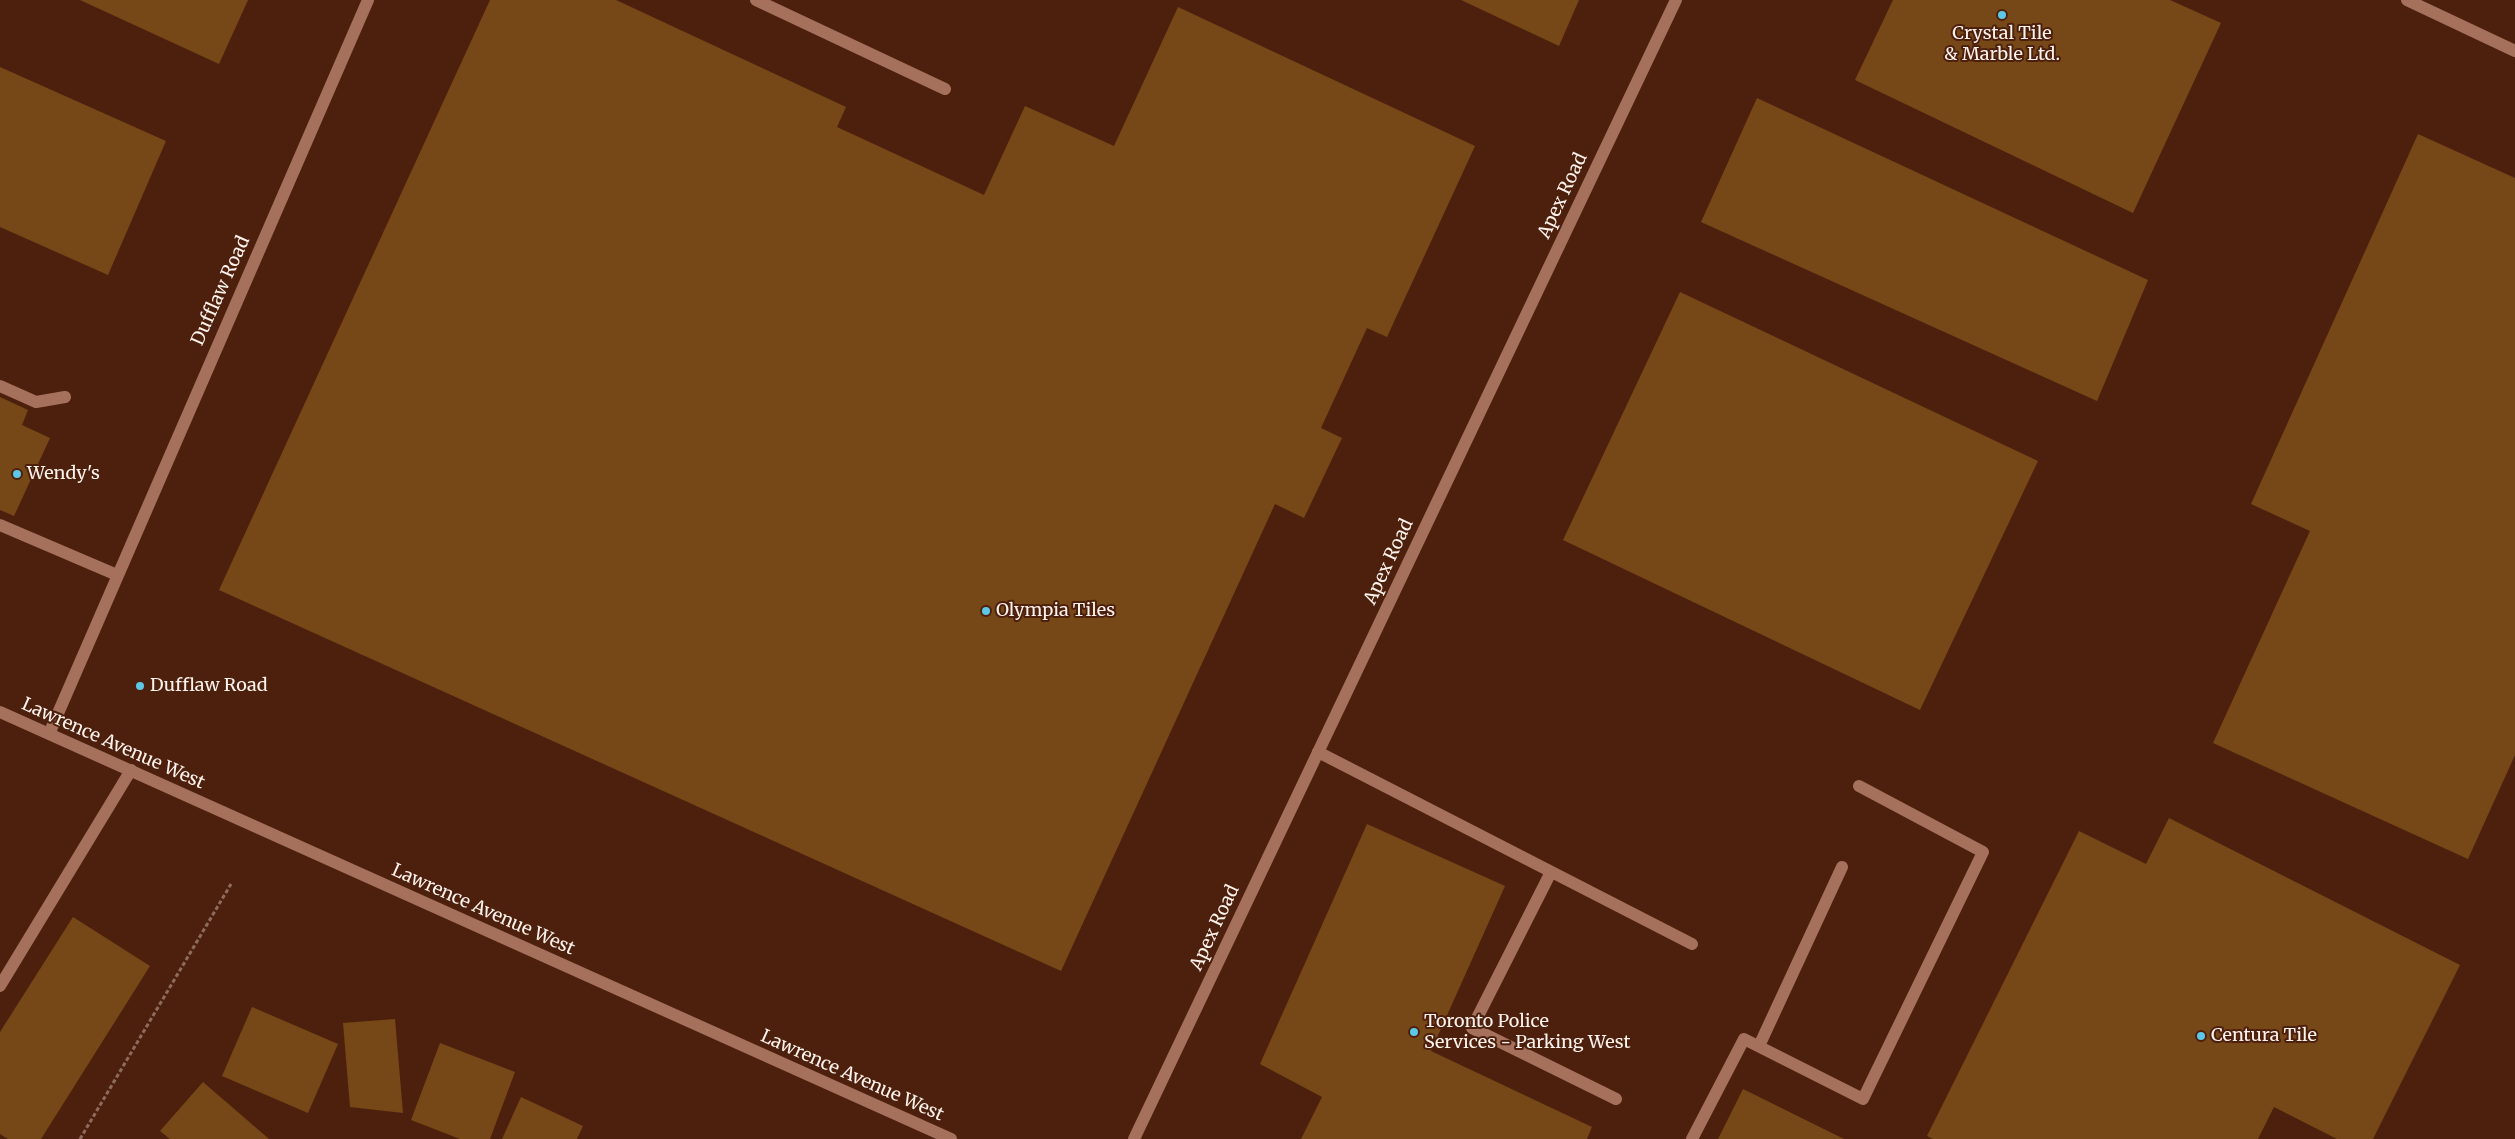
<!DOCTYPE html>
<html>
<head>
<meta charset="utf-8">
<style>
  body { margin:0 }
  canvas { display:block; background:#4d200d }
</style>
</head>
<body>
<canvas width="2515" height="1139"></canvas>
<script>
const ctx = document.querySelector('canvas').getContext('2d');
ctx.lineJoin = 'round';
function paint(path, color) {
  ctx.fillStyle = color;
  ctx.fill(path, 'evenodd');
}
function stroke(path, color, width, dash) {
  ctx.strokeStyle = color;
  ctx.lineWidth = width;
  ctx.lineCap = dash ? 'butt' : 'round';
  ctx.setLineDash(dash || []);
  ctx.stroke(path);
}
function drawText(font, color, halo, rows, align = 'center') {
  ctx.font = font + ' Merriweather,serif';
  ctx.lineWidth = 4;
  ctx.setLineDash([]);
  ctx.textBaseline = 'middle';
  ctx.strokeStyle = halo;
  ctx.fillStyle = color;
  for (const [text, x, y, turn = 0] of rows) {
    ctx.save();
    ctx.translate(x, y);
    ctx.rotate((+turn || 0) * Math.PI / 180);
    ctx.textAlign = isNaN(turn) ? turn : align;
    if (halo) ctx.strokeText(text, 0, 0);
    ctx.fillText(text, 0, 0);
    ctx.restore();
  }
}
paint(new Path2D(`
  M80,0H248L219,64Z
  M490,0H616L846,107L837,127L984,195L1025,106L1114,146L1178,7L1475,146L1387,337L1367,328L1321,428L1342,438L1304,518L1275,504L1061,971L219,590Z
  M1461,0H1579L1559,46Z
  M1893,0H2170L2221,23L2133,213L1855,80Z
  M0,67L166,141L108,275L0,227Z
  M1757,98L2148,280L2097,401L1701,222Z
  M2418,134L2515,178V755L2468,859L2213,743L2310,531L2251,504Z
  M1680,292L2038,461L1920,710L1563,540Z
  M0,397L28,410L22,425L50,438L14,516L0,510Z
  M2169,818L2460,965L2373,1139H2337L2274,1107L2258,1139H1933L1927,1136L2079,831L2146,864Z
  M1367,824L1505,886L1431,1051L1592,1127L1587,1139H1301L1322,1097L1260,1064Z
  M73,917L150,966L41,1139H8L0,1134V1032Z
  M252,1007L338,1044L308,1113L222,1076Z
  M395,1019L403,1113L350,1107L343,1023Z
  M440,1043L515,1072L490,1139H460L411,1120Z
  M203,1082L269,1139H170L160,1131Z
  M1743,1089L1844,1139H1718Z
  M521,1097L583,1126L577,1139H502Z`), '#764717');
stroke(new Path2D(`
  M80,1139L231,884`), '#8d6c5e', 3, [4, 2.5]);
stroke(new Path2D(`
  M756,0L945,89
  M0,386L36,402L65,397
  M0,525L117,575
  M1318,752L1692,944
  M1551,872L1472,1028L1616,1099
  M0,986L131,770
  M1759,1046L1842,867
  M1692,1139L1744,1039L1863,1099L1983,852L1859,786`), '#a5705c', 12);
stroke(new Path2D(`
  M2407,0L2515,51
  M1134,1139L1676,0`), '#a5705c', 12);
stroke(new Path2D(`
  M0,712L951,1139
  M49,734L368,0`), '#a5705c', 12);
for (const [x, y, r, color] of [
  [2002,15,5,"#5dc7e8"],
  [17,474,5,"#5dc7e8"],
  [986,611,5,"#5dc7e8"],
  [140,686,5,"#5dc7e8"],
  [1414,1032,5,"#5dc7e8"],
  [2201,1036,5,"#5dc7e8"]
]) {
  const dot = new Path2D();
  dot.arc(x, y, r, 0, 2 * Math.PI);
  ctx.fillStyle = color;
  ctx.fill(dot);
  stroke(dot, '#4d200d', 2);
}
drawText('18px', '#fef2ed', '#4d200d', [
  ["Crystal Tile",2002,34,"center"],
  ["& Marble Ltd.",2002,55,"center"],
  ["Wendy's",27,474],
  ["Olympia Tiles",996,611],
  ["Dufflaw Road",150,686],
  ["Toronto Police",1424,1022],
  ["Services - Parking West",1424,1043],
  ["Centura Tile",2211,1036]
], 'left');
drawText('18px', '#fef2ed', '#4d200d', [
  ["Apex Road",1563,196,-65],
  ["Dufflaw Road",221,291,-66],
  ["Apex Road",1389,562,-65],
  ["Lawrence Avenue West",113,744,24],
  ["Lawrence Avenue West",483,910,24],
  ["Apex Road",1215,928,-65],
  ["Lawrence Avenue West",852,1076,24]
]);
</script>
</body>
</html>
